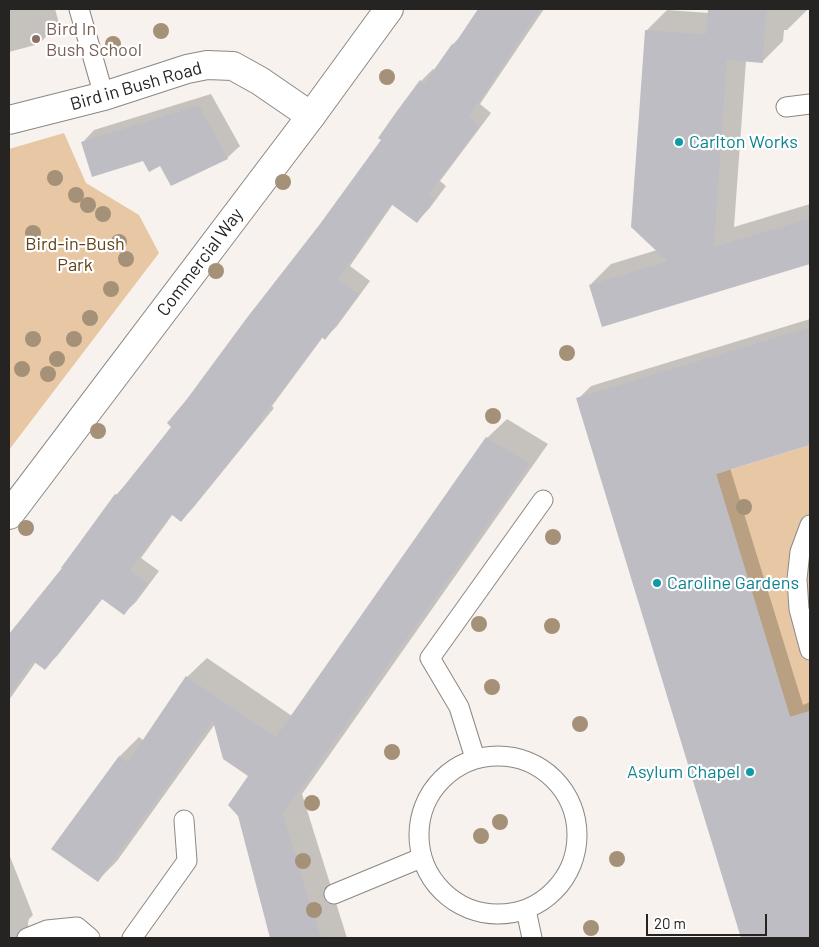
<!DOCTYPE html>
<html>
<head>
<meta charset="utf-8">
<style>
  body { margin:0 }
  #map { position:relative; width:819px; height:947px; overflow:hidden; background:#f7f2ed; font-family:Barlow,sans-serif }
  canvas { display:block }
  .frame { position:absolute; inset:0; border:10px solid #252422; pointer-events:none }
  .scale { position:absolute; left:646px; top:914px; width:121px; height:22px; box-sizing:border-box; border:2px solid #252422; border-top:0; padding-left:6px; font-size:15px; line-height:18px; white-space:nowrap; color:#252422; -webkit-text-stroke:4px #fff; paint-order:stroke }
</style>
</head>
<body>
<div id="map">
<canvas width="819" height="947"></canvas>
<div class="frame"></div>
<div class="scale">20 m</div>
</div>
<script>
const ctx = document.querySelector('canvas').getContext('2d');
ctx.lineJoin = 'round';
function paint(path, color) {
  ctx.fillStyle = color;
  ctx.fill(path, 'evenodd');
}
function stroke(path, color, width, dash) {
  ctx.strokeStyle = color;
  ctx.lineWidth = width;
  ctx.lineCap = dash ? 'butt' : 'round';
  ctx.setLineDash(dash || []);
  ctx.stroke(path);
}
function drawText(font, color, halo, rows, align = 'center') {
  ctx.font = font + ' Barlow,sans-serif';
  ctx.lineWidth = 4.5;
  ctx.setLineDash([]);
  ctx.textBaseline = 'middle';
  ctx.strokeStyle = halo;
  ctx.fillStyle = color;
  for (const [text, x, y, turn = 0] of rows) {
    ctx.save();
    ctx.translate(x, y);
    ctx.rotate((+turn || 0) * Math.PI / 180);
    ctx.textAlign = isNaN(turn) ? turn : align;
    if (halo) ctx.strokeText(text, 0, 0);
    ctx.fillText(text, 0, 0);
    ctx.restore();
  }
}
paint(new Path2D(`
  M64,133L86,183L139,215L159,253L9,450V149Z
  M810,445V711L790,717L716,474Z`), '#e8c8a4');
paint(new Path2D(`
  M9,9H55L59,23L39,44L9,52Z
  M492,9H544L480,104L491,113L440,181L446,186L429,209L417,221L393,204L350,266L370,281L337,326L325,338L323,337L272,406L274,408L193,508L181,520L173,514L141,558L159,571L136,602L123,614L103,598L57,656L44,668L36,662L9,700V636L63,568L62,567L116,495L127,483L173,426L383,140L421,81L433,69L435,70L453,44L461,36L488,14Z
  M709,9H808L787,30H784L783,41L762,62L746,61L734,227L810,204V263L603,326L590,285L611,264L657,250L646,31L667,10L709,13Z
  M211,94L240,146L227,158L161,164L82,143L94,130Z
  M810,319V443L730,468L803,705L810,702V938H743L578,399L591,386Z
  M507,419L548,444L302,794L347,938H271L239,816L250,776L215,724L117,861L98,880L119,757L139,737L144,741L187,677L207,658L292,716L487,438Z
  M9,854L33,915L29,919L28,923L29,930L43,938H9Z`), '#0003');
paint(new Path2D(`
  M478,9H540L469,117L480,126L429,194L435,199L417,223L391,204L338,279L359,294L325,340L322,337L261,419L263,420L181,522L171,514L130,570L148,584L124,615L102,599L45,670L33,661L9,696V634L62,568H61L115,494L117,495L171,427L167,423L187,399L246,319L320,224L381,140L378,138L397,111L420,80L424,84L452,44L454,45Z
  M708,9H766L763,63L727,60L714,247L810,218V264L602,327L589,285L667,261L631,227L645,30L706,34Z
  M199,105L228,159L171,186L160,166L149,172L143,161L92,177L81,142Z
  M810,327V445L716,474L790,717L810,711V938H741L576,398Z
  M486,437L530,464L283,814L321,938H270L238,816L228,805L248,776L223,759L213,721L98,882L51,849L119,756L128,762L186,676L276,737Z`), '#bfbdc4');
const lane = new Path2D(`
  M79,9L104,96
  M786,107L810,104
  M810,525L800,552L797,579L799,609L810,650
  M419 835a79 79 0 1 1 158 0a79 79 0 1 1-158 0Z
  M475,758L459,707L430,658L543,500
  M334,894L421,858
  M526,910L532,938
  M27,938L47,930L77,927L90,938
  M132,938L187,861L184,820`);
const street = new Path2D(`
  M9,120L104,96L187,69L207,65L233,66L260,81L311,116`);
const secondary = new Path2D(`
  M9,515L311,116L389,9`);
stroke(lane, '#8c8782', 21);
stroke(street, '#8c8782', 30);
stroke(secondary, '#8c8782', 30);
stroke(lane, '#fff', 19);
stroke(street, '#fff', 28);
stroke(secondary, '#fff', 28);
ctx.fillStyle = '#a49178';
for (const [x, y] of [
  [161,31],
  [113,44],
  [387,77],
  [55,178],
  [283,182],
  [76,195],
  [88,205],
  [103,214],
  [33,233],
  [119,242],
  [126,259],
  [216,271],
  [111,289],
  [90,318],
  [33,339],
  [74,339],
  [567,353],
  [57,359],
  [22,369],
  [48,374],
  [493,416],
  [98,431],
  [744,507],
  [26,528],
  [553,537],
  [479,624],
  [552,626],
  [492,687],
  [580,724],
  [392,752],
  [312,803],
  [500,822],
  [481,836],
  [617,859],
  [303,861],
  [314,910],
  [591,928]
]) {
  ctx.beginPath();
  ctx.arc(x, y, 8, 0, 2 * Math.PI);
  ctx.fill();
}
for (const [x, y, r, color] of [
  [36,39,5,"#8d6e63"],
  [679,142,5,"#0f9aa8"],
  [657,583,5,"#0f9aa8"],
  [750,772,5,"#0f9aa8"]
]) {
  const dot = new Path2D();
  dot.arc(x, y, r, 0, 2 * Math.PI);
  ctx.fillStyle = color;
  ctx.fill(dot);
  stroke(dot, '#fff', 2);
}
drawText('18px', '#785e54', '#fff', [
  ["Bird In",46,29],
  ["Bush School",46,50]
], 'left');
drawText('18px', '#252422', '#fff', [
  ["Bird in Bush Road",136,86,-16],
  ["Commercial Way",200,262,-53]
]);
drawText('18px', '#0d838f', '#fff', [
  ["Carlton Works",689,142],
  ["Caroline Gardens",667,583],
  ["Asylum Chapel",740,772,"right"]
], 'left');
drawText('18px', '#614219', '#fff', [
  ["Bird-in-Bush",75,244],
  ["Park",75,265]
]);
</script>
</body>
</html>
